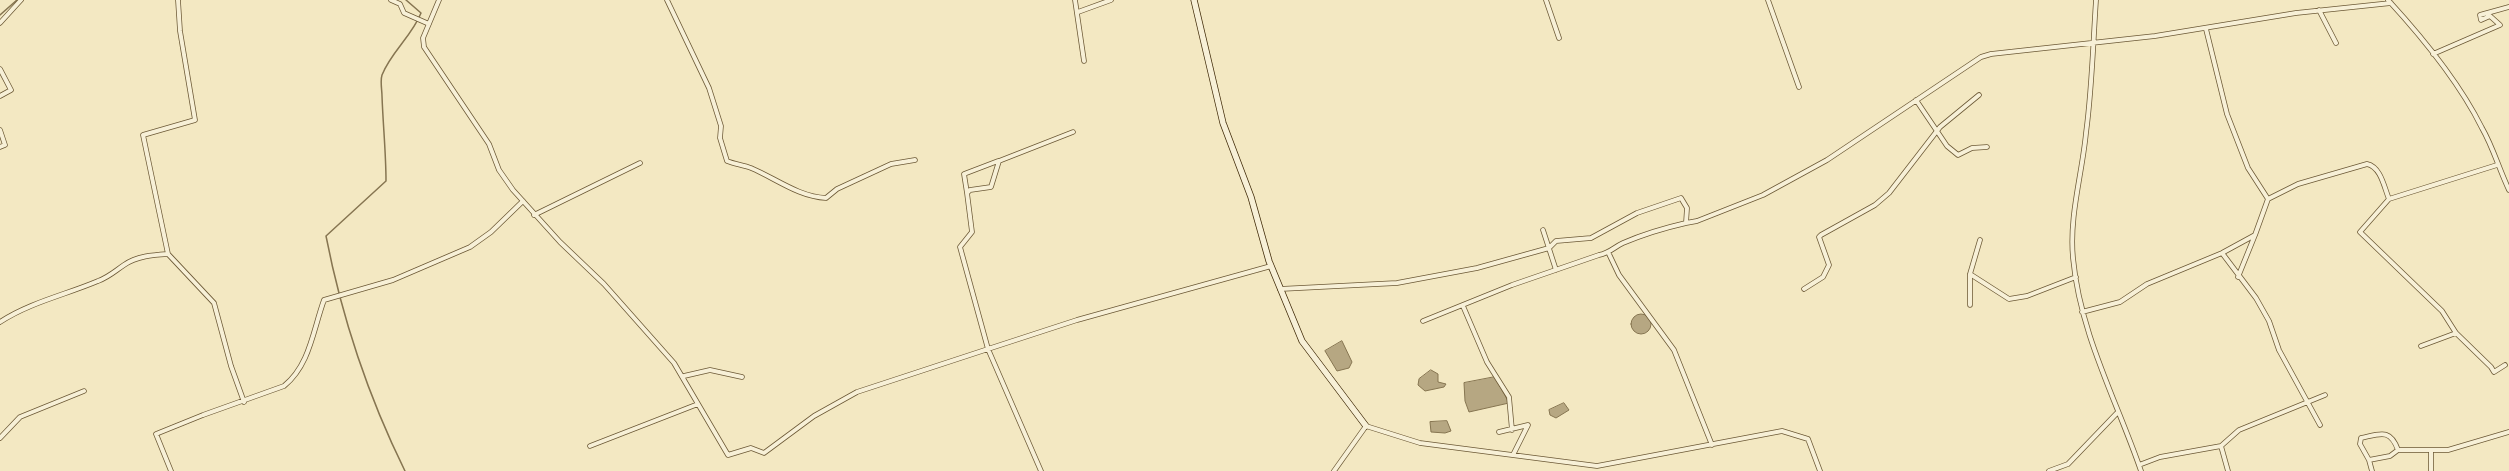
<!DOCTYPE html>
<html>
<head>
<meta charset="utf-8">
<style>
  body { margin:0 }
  canvas { display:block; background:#f3e8c2 }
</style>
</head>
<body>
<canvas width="2509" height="471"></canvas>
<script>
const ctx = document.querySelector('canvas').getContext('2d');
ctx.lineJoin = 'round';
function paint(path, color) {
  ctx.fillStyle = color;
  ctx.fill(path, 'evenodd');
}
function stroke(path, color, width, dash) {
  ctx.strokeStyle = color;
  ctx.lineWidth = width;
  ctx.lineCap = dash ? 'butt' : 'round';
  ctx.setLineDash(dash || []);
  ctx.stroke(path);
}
const water = new Path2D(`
  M1631 324a10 10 0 1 1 20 0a10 10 0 1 1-20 0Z
  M1342,341L1352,362L1349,368L1337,371L1325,351Z
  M1431,370L1438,374V382L1446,384L1444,387L1425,391L1418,385L1419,379Z
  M1495,377L1509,403L1469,412L1465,401L1464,383Z
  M1564,403L1569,410L1556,418L1550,415L1549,410Z
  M1447,421L1451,431L1445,433L1431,432L1430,422Z`);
paint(water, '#b6a782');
stroke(water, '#867551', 1);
stroke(new Path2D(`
  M0,15L17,0
  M405,471C368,396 342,318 326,236L386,181C386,153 383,125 382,96C382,90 380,81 382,75C391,52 412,36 421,13L406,0`), '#867551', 1.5);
const street = new Path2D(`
  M391,0L400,4L404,13L429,24
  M439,0L423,38L424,47L489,144L499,170L513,190L560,242L604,284L674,363L728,455L751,448L764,453L814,416L857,392L988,349L960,247L972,232L967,193L970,190L991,187L999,161L1073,132
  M667,0L709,88L721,126L720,138L727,161C734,164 743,165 751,168C775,178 799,197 826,198L837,189L891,164L915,160
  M1075,0L1084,61
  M1546,0L1559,38
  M1768,0L1799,87
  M2096,0C2093,44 2092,89 2086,133C2082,175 2069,216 2073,258C2080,334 2117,401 2141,471
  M2388,0C2423,38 2459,82 2482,128C2493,147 2499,169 2509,190
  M2319,10L2336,43
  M1078,12L1111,0
  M0,23L21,0
  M2206,29L2227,114L2248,168L2268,199
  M2433,54L2500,25L2490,16L2481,20L2480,15L2509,7
  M0,69L11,90L0,96
  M1916,100L1947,146L1958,155L1972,148L1987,147
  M0,130L5,145L0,147
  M967,193L964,174L998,161
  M2389,199L2360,232L2442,311L2456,333L2491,367L2494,372L2505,365
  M534,215L640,163
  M1543,230L1556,270
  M2222,253L2256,298L2269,321L2279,350L2320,425
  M168,254L214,303L231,366L244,402
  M1609,254L1619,275L1674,350L1712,445
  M1970,274L2009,299L2027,296L2076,277
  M2238,277L2255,235
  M1280,289L1397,283L1477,268L1549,248L1556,241L1591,238L1637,213L1681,198L1687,208L1686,223L1697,221L1763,195L1827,160L1981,57L1991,54L2155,36L2296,13L2391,3
  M1804,289L1823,277L1829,265L1819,237L1821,235L1875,205L1889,193L1940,127L1979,95
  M1970,305V274L1980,240
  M1463,306L1487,362L1509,397L1512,430
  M2082,312L2120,302L2147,284L2222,253L2255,235L2268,199L2298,184L2367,164C2381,167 2384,187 2389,199L2497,165
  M1423,321L1512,285L1599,255C1610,253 1614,247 1623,243C1644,234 1664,228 1686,223
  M0,322C31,302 65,295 98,281C109,277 115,271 124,265C137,256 153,255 168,254L143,135L195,120L180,31L178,0
  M2421,346L2456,333
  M684,376L710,370L742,377
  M1499,432L1528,425L1513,455
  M0,438L20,417L84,391
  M590,446L698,404
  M2221,446L2228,471
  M2398,450C2390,428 2380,434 2361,438L2360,444L2369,460L2390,456L2398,450H2448L2509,432
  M2431,450V471
  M2369,460L2372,471
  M2139,465L2160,457L2221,446L2239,430L2325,395
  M171,471L156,434L203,415L284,386C310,365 313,330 324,300L393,280L470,247L491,232L523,201
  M1041,471L988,349L1077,320L1271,266
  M1334,471L1366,426L1420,443L1597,466L1782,431L1808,439L1820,471
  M2049,471L2068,464L2117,413`);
const secondary = new Path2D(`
  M1194,0L1223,123L1251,197L1269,261L1302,341L1366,426`);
stroke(street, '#6c5936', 5.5);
stroke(secondary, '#3f2907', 7);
stroke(street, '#f7f0d7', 4);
stroke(secondary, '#f7f0d7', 5.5);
</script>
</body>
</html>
